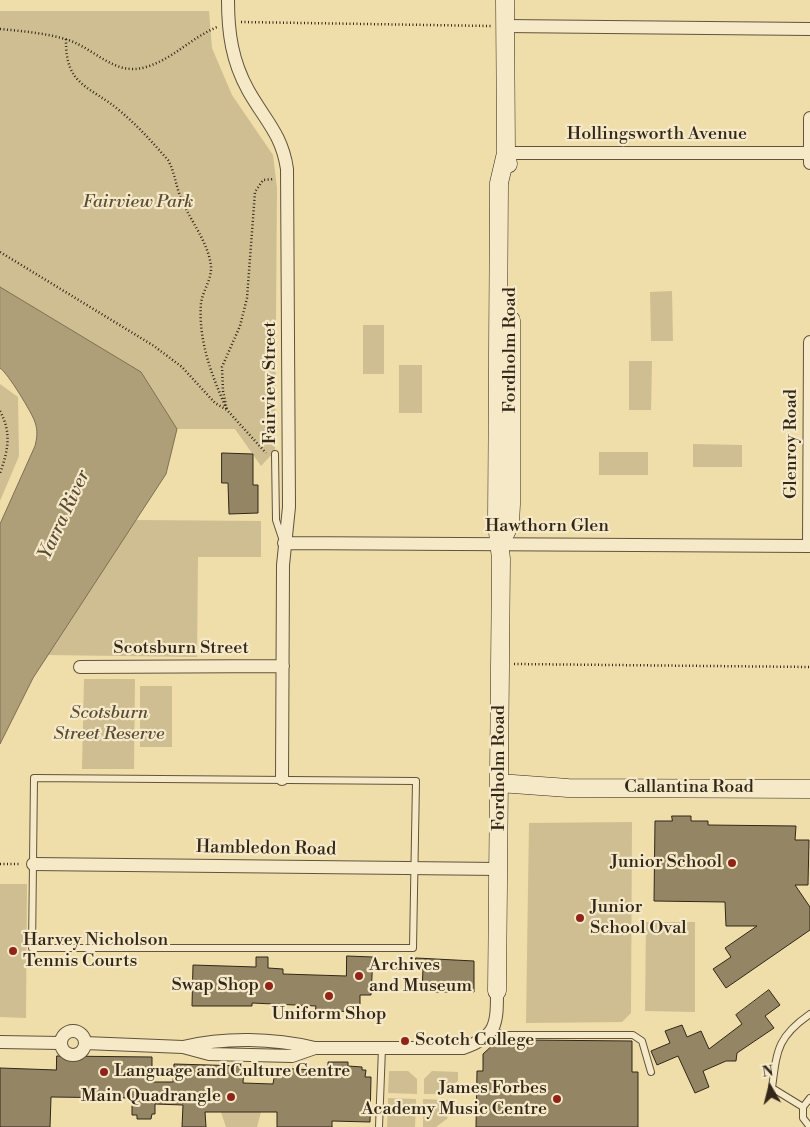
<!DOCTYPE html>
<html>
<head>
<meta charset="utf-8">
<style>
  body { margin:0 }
  #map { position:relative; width:810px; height:1127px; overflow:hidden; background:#efddaa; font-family:"Libre Bodoni",serif }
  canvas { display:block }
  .north { position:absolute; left:745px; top:1062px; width:50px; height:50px; -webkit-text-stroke:4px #f5e9c8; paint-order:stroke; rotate:352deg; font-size:14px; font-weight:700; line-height:20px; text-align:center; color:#322719 }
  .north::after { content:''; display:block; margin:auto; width:18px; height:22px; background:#322719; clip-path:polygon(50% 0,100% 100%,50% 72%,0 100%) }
</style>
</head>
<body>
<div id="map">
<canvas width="810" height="1127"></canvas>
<div class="north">N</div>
</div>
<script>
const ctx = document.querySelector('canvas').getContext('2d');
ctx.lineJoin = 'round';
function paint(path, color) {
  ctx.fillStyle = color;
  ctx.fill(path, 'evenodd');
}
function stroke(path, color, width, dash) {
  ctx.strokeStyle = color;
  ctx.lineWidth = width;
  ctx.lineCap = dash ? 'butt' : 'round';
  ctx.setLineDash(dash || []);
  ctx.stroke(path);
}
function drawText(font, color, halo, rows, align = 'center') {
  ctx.font = font + ' "Libre Bodoni",serif';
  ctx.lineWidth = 4.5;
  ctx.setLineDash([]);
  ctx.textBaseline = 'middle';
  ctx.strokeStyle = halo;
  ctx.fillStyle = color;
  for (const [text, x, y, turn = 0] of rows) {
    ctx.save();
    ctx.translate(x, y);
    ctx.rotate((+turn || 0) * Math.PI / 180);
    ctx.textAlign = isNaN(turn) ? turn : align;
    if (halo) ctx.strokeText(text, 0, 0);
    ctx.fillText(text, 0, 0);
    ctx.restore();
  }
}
paint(new Path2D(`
  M0,11H209L212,48L232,95L273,155L277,188L275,451L261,466L235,429H177L141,372L0,287Z
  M672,291L673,341H651L650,292Z
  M363,325H384V374H363Z
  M629,361H652L651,410H629Z
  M399,365H422V413H399Z
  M0,384L18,397L19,456L0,501Z
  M693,444L742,445V467H693Z
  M599,452H648V475H599Z
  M136,520L261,521V557H198L197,657L47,655Z
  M84,679H135L134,769H82Z
  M140,686H172V747H140Z
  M632,822L631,1013L622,1022L526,1023L529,823Z
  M0,884H27L26,1018L0,1017Z
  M646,922H695V1012L645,1011Z
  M389,1071H408L417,1079V1094L388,1093Z
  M432,1071L458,1072V1081L441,1094H424V1079Z
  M388,1098L416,1099L415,1127H387Z
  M423,1099L449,1100L440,1110L448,1118L436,1127H423Z
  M221,1112H261L257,1127H226Z`), '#cfbe91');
const water = new Path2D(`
  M0,287L141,372L177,429L166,474L33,678L0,744V524L35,446C37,438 38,431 35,422C32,413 8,373 0,368Z`);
paint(water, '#af9f79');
stroke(water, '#7d6f53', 1);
const building = new Path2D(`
  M222,453L253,454V485H258V513L229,514L228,483H222Z
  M672,816H691V821H708V825L796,826L795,840H809L808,885H795L810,907V930L726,988L713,969L731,957L725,948L757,926H726L725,902L654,901L655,821H672Z
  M347,956L373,957L371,995H360V1011L315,1012L316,1006L252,1003V1006H192L193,965L256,967V957H268V968L283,969V974L346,976Z
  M416,958L474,961V992H422L423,969H416Z
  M769,990L780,1005L765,1016L774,1028L737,1053L736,1061H726L703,1071L709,1087L695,1093L678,1056L657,1065L651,1051L670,1043L665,1031L682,1025L687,1037L701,1031L709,1049L742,1024L736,1015Z
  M525,1040L632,1041V1072H638V1127H476L477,1071H483V1054L495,1043H525Z
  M57,1056L152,1057V1082H173L174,1064L244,1066L243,1083L273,1084L274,1078H277V1068L314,1070V1067L328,1068V1062H348V1066L362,1067V1070H366L365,1077H371L370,1122L332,1121V1127H277V1112H205L206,1127H182L183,1105L155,1104V1114H152L151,1119H137V1115H132V1098L51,1097L50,1127H0V1068L56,1070Z`);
paint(building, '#948664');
stroke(building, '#322719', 1);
const lane = new Path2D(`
  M275,454L276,520L283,541
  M34,778L416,781L413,948H32Z
  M810,1014C777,1037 777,1050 772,1088L803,1107L810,1098
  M492,1030L503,1035H633L642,1041L651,1072
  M803,1107V1118L810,1127
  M379,1127L382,1048`);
const street = new Path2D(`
  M228,0C228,33 232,61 248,90C264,119 282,134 287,169L289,507L283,565L282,779
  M505,26L810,29
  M810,118V163
  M506,153H809
  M284,543L810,546
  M809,546L810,342
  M80,667L283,666
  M33,864L499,869
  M61 1043a12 12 0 1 1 24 0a12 12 0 1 1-24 0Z
  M0,1042L60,1043
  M85,1043L183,1047L209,1054L292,1056L315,1048
  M183,1047C225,1037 273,1038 315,1048H463C497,1037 497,1024 497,991`);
const secondary = new Path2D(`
  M505,0L506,153L508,164
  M500,544L510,524L511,504V320
  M499,783L568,788L810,789
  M497,991L501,559L497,523L499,183L506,153`);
stroke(lane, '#61543d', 8);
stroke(street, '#61543d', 14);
stroke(secondary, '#322719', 19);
stroke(new Path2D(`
  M241,22L491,26
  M0,29C22,31 44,33 65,39C94,47 114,77 146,67C173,59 191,38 217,27
  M66,39C65,87 91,86 120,111C138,126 153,143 168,160C174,171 175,181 179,193C187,217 208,240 211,266C212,279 203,290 201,303C198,341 212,376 227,410L223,391L222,367L240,326L247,298L255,192L263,180L274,179
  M0,252L154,346L182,367L215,403L227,410L266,453
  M0,411C12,433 8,451 0,473
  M514,664L810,667
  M0,864H21`), '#322719', 2.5, [1, 2.5]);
stroke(lane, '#f5e9c8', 6);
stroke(street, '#f5e9c8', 12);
stroke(secondary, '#f5e9c8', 18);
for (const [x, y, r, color] of [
  [732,863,5,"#8f2418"],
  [580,918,5,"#8f2418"],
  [13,951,5,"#8f2418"],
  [359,976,5,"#8f2418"],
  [269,986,5,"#8f2418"],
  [329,996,5,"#8f2418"],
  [405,1041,5,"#8f2418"],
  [104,1072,5,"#8f2418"],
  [231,1097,5,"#8f2418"],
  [557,1099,5,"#8f2418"]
]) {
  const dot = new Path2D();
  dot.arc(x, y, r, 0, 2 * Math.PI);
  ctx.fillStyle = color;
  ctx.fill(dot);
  stroke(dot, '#f5e9c8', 2);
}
drawText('18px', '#322719', '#f5e9c8', [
  ["Hollingsworth Avenue",657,135],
  ["Fordholm Road",511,350,-90],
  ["Fairview Street",271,383,-90],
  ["Glenroy Road",792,444,-90],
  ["Hawthorn Glen",547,527],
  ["Scotsburn Street",181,649],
  ["Fordholm Road",500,768,-90],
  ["Callantina Road",689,788],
  ["Hambledon Road",266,849,1]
]);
drawText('italic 18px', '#594d37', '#f5e9c8', [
  ["Fairview Park",138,203],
  ["Scotsburn",109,714],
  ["Street Reserve",109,735]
]);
drawText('18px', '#322719', '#f5e9c8', [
  ["Junior School",722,863,"right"],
  ["Junior",590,908],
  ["School Oval",590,929],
  ["Harvey Nicholson",23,941],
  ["Tennis Courts",23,962],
  ["Archives",369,966],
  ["and Museum",369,987],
  ["Swap Shop",259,986,"right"],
  ["Uniform Shop",329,1015,"center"],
  ["Scotch College",415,1041],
  ["Language and Culture Centre",114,1072],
  ["James Forbes",547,1089,"right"],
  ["Academy Music Centre",547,1110,"right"],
  ["Main Quadrangle",221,1097,"right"]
], 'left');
drawText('italic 19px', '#584b36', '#f5e9c8', [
  ["Yarra River",65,515,-65]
]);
</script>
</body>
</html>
